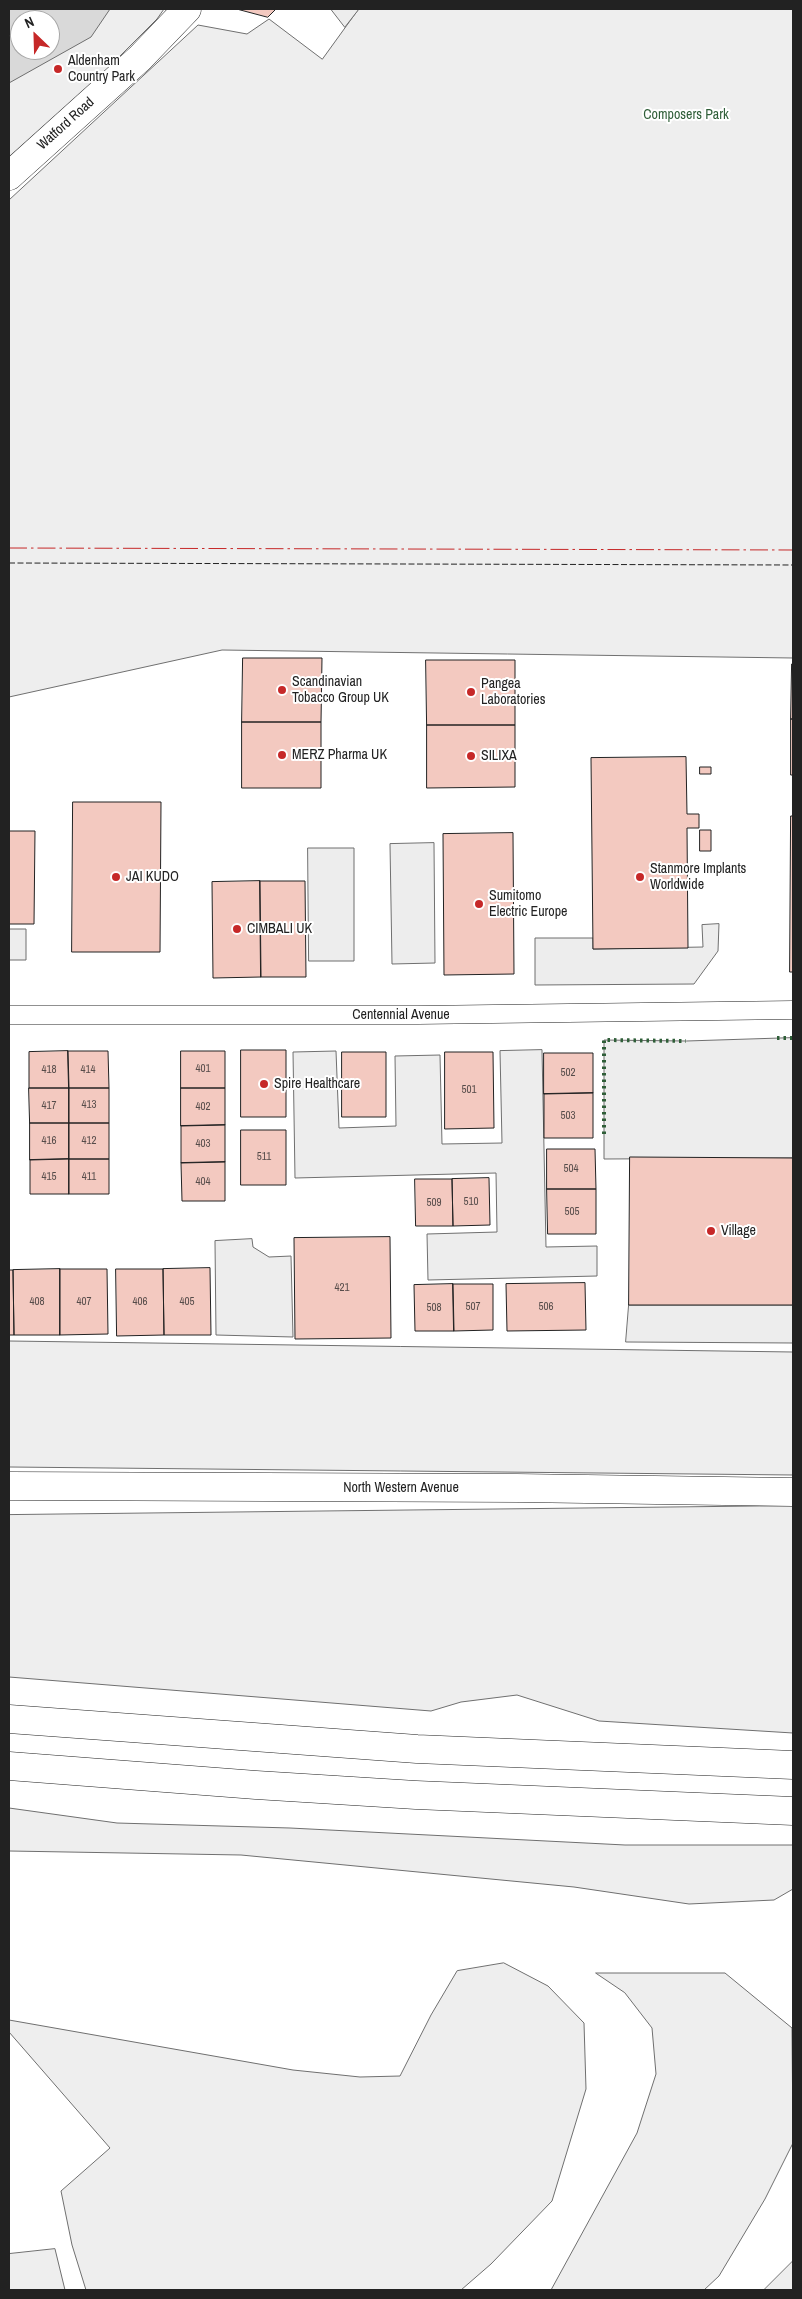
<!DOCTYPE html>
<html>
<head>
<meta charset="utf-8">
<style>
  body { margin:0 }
  #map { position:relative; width:802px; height:2299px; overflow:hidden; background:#fff; font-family:"Archivo Narrow",sans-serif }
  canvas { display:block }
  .frame { position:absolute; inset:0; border:10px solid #222; pointer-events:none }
  .north { position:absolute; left:10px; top:10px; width:50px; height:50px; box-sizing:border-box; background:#fff; border:1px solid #a7a7a7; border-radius:50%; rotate:336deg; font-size:14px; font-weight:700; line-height:20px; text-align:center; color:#222 }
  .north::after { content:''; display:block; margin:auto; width:18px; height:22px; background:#c62828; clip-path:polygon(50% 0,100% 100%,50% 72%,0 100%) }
</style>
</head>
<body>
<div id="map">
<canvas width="802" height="2299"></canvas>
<div class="frame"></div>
<div class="north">N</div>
</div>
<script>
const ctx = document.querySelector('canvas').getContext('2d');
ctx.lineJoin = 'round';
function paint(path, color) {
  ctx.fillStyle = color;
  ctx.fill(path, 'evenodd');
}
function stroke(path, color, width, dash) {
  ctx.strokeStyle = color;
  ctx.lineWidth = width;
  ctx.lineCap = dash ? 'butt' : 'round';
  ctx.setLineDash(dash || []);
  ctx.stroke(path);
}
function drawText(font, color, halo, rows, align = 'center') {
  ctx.font = font + ' "Archivo Narrow",sans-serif';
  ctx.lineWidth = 4;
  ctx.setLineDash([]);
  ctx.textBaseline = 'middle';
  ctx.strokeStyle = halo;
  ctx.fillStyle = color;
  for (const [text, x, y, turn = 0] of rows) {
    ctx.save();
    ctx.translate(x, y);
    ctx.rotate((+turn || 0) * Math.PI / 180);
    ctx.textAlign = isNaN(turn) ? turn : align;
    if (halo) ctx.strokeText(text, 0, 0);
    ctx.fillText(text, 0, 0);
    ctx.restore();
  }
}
const green = new Path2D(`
  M9,9H164L157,19L89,87L9,160ZM20,20H50V50H20Z
  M359,9H793V658L222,650L9,697V200L198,25L247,34L269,19L322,59Z
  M9,1341L793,1352V1475L9,1467Z
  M793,1506V1733L599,1721L517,1695L461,1702L431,1711L9,1677V1515Z
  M9,1808L117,1823L290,1828L625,1845H793V1889L774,1900L689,1904L574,1887L241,1855L9,1851Z
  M504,1963L548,1986L584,2023L586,2089L552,2201L491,2264L461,2290H86L72,2245L61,2191L110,2148L9,2032V2020L293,2070L360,2077L400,2076L431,2015L457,1971Z
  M596,1973H725L792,2028L793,2143L765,2199L719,2276L704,2290H551L637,2133L656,2074L652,2028L625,1993Z
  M55,2249L65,2290H9V2254Z
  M793,2261V2290H764Z`);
paint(green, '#eee');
stroke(green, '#6f6f6f', 1);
const parking = new Path2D(`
  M331,9H359L345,27Z
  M434,843L435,963L392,964L390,844Z
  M308,848H354V961H309Z
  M719,924L718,951L694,984L535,985V938H593V949L703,947L702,925Z
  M9,929H26V960H9Z
  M793,1038V1158L604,1159V1040L686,1041Z
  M542,1050L546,1247L597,1246V1276L428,1280L427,1234L497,1232L496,1173L295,1178L293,1052L336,1051L339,1128L396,1126L395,1056L440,1055L442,1144L502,1143L500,1051Z
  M252,1239L253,1247L269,1257L291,1256L293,1337L216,1335L215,1241Z
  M629,1305H793V1343L626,1342Z`);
paint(parking, '#ededed');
stroke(parking, '#6f6f6f', 1);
const water = new Path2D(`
  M9,9H110L91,37L9,83ZM20,20H50V50H20Z`);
paint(water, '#d9d9d9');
stroke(water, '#6f6f6f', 1);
const building = new Path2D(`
  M237,9H276L268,17Z
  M243,658H322L321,722H242Z
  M426,660H515V725H427Z
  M792,664H793V719H791Z
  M791,719H793V775H791Z
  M242,722H321V788H242Z
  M427,725H515V787L427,788Z
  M686,757L687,814H699V828H687L688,948L593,949L591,758Z
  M700,767H711V774H700Z
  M73,802H161L160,952H72Z
  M791,816H793V972H790Z
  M700,830H711V851H700Z
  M9,831H35L34,924H9Z
  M513,833L514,974L444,975L443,834Z
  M260,881L261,977L213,978L212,882Z
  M260,881H305L306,977H261Z
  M241,1050H286V1117H241Z
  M68,1051L69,1088H29V1052Z
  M68,1051H108L109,1088H69Z
  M181,1051H225V1088H181Z
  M342,1052H386V1117H342Z
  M445,1052H493L494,1128L445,1129Z
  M544,1053H593V1093L544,1094Z
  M29,1088H69V1123H30Z
  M69,1088H109V1123H69Z
  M181,1088H225V1125L181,1126Z
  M593,1093V1138H544V1094Z
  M30,1123H69V1159L30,1160Z
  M69,1123H109V1159H69Z
  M225,1125V1162L181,1163V1126Z
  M241,1130H286V1185H241Z
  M547,1149H595L596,1189H547Z
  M630,1157L793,1158V1305H629Z
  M69,1159H109V1194H69Z
  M69,1159V1194H30V1160Z
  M225,1162V1201H182L181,1163Z
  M489,1178L490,1225L453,1226L452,1179Z
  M415,1179H452L453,1226H416Z
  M547,1189H596V1234H548Z
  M390,1237L391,1338L295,1339L294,1238Z
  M210,1268L211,1335H164L163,1269Z
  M60,1269H107L108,1334L60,1335Z
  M60,1269V1335H14L13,1270Z
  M116,1269H163L164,1335L117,1336Z
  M9,1270H13L14,1335H9Z
  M585,1283L586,1330L507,1331L506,1284Z
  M453,1284L454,1331H415L414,1285Z
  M453,1284H493V1330L454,1331Z`);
paint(building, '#f3c9c0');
stroke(building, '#222', 1);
const street = new Path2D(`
  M9,1015H418L793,1010`);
const primary = new Path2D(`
  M9,176L140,58L187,9`);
const highway = new Path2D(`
  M9,1486L517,1488L793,1492
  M9,1719L417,1749L793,1765
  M9,1766L256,1785L416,1795L793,1811`);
stroke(street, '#222', 19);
stroke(primary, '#222', 29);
stroke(highway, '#222', 29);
stroke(street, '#fff', 18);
stroke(primary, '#fff', 28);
stroke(highway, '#fff', 28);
stroke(new Path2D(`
  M777,1038H793
  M604,1134V1040L686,1041`), '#2f5e38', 4, [2.5, 4]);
stroke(new Path2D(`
  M9,563L793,565`), '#222', 1, [6, 2.5]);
stroke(new Path2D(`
  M9,548L793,550`), '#c62828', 1, [18, 4, 2.5, 4]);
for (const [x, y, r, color] of [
  [58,69,5,"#c62828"],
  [282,690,5,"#c62828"],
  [471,692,5,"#c62828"],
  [282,755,5,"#c62828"],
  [471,756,5,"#c62828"],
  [116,877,5,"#c62828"],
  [640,877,5,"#c62828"],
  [479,904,5,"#c62828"],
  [237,929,5,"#c62828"],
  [264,1084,5,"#c62828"],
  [711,1231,5,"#c62828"]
]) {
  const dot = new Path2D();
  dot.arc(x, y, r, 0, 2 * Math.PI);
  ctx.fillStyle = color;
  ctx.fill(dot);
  stroke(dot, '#fff', 2);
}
drawText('11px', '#564c4a', null, [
  ["401",203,1069],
  ["418",49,1070],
  ["414",88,1070],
  ["502",568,1073],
  ["501",469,1090],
  ["413",89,1105],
  ["417",49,1106],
  ["402",203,1107],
  ["503",568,1116],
  ["416",49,1141],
  ["412",89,1141],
  ["403",203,1144],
  ["511",264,1157],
  ["504",571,1169],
  ["415",49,1177],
  ["411",89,1177],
  ["404",203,1182],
  ["510",471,1202],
  ["509",434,1203],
  ["505",572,1212],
  ["421",342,1288],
  ["408",37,1302],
  ["407",84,1302],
  ["406",140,1302],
  ["405",187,1302],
  ["507",473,1307],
  ["506",546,1307],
  ["508",434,1308]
]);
drawText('14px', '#222', '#fff', [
  ["Aldenham",68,61],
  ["Country Park",68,77],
  ["Scandinavian",292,682],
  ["Tobacco Group UK",292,698],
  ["Pangea",481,684],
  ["Laboratories",481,700],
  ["MERZ Pharma UK",292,755],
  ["SILIXA",481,756],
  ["Stanmore Implants",650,869],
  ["Worldwide",650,885],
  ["JAI KUDO",126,877],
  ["Sumitomo",489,896],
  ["Electric Europe",489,912],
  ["CIMBALI UK",247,929],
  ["Spire Healthcare",274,1084],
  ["Village",721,1231]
], 'left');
drawText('14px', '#2f5e38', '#fff', [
  ["Composers Park",686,115]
]);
drawText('14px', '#222', '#fff', [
  ["Watford Road",66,124,-42],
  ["Centennial Avenue",401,1015],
  ["North Western Avenue",401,1488]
]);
</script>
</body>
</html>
